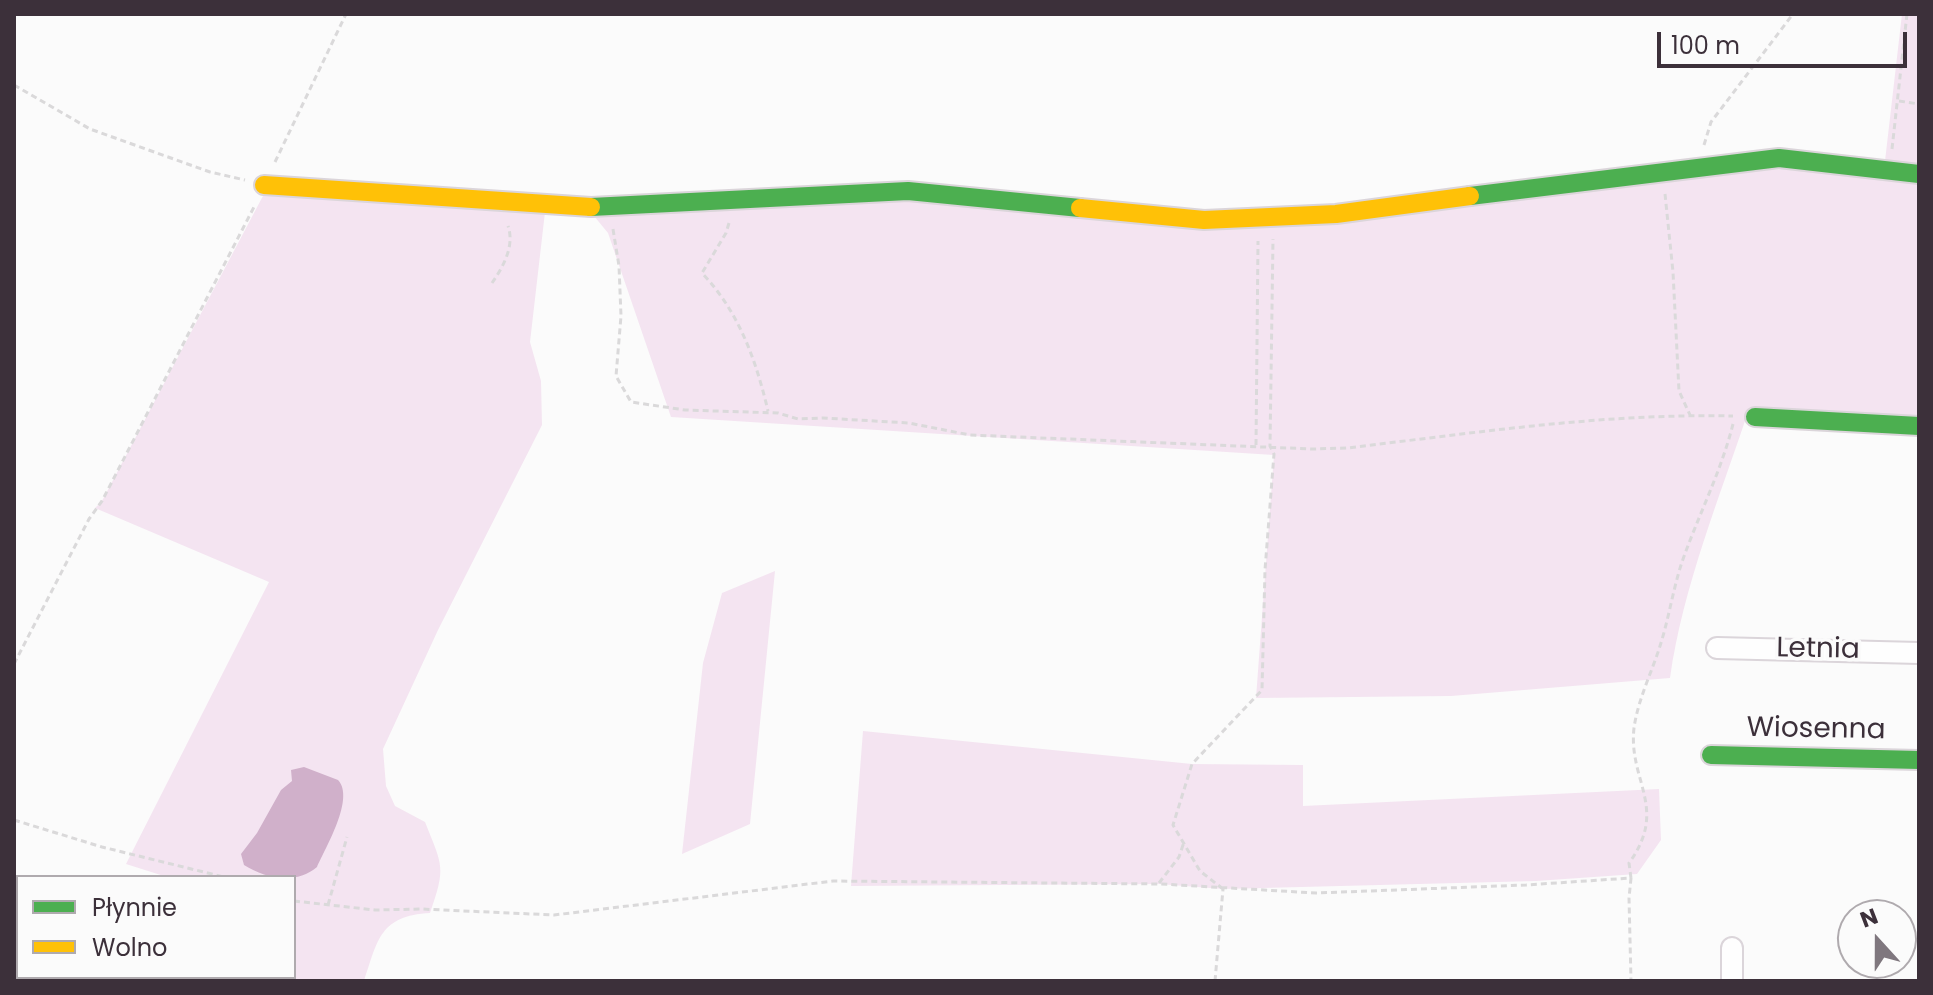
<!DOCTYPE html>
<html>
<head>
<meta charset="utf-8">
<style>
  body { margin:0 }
  #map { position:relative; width:1933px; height:995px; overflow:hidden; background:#fbfbfb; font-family:Poppins,sans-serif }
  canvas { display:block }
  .frame { position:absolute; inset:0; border:16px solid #3c303a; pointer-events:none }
  .legend { position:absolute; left:16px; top:875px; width:280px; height:104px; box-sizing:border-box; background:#fbfbfb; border:2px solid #afaaae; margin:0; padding:10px 14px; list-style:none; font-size:24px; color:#3c303a }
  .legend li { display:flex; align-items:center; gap:16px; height:40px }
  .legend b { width:40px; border:2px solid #afaaae }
  .north { position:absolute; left:1837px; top:899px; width:80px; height:80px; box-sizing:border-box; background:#fbfbfb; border:2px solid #afaaae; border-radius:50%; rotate:339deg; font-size:22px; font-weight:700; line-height:32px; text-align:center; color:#3c303a }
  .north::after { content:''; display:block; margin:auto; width:28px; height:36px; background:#7f777e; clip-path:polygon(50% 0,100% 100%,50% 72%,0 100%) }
  .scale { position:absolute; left:1657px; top:32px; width:250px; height:36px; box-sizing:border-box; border:4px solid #3c303a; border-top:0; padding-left:10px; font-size:24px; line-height:28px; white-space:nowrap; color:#3c303a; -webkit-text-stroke:6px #fbfbfb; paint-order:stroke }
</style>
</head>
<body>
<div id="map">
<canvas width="1933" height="995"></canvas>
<div class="frame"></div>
<ul class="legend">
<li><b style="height:10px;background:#4caf50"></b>Płynnie</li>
<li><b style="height:10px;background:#ffc107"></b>Wolno</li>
</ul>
<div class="north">N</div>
<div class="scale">100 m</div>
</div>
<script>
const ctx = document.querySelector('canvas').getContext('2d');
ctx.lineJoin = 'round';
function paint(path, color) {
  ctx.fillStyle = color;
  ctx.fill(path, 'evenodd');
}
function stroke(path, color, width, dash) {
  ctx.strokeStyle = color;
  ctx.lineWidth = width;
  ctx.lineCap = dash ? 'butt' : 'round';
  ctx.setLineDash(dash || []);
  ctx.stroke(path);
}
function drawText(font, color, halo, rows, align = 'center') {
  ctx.font = font + ' Poppins,sans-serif';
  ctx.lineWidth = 7;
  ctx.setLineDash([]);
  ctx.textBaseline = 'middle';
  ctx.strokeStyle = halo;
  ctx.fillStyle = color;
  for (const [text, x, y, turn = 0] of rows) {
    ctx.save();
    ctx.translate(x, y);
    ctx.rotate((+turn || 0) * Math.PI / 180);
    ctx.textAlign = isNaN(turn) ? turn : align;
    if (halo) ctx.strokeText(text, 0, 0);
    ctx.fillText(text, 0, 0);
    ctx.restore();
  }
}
paint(new Path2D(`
  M1902,14H1919V418L1749,409C1720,497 1683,586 1670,678L1451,696L1256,698L1274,455L671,417L608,233L594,216L944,198L1240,211L1885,161Z
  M264,194L545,212L530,342L541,381L542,425L438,630L383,749L386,786L395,806L425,822C443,867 446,867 430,913C380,916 378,939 364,981H241L242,977H294V877H167L126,864L269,582L95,508L102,501Z
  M775,571L750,824L682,854L703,663L722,593Z
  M863,731L1192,764L1303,765V806L1659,789L1661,840L1637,874L1536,881L1223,889L1159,884L851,886Z`), '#f4e4f1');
paint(new Path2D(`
  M304,767L338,780C355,798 326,847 317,867C296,885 266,879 244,865L241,854L257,833L281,790L292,781L291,770Z`), '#d0b0ca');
stroke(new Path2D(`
  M253,981V977`), '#d0b0ca', 5);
const street = new Path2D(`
  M1717,648L1919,653
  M1732,948V981`);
const fast = new Path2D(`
  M1470,196L1779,158L1919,174
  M591,207L908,191L1080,208
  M1755,417L1919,426
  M1711,755L1919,760`);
const slow = new Path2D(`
  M264,185L591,207
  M1080,208L1204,220L1336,214L1470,196`);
stroke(street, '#dbd5da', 24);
stroke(fast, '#dbd5da', 22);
stroke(slow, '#dbd5da', 22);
stroke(new Path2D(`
  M14,85L90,129L210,172L245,180
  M1899,101L1919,104
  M1704,145L1711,122L1793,14
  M1892,149L1907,14
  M275,162L346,14
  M1665,194L1673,272L1679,391L1690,415
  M729,223L726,233L702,273C739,312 756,360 768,411
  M613,229L619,266L621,316L616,376L631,402L685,410L778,413L798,419L823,418L909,423L970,435L1312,449L1347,448C1474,433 1605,413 1733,416
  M492,283C503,267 515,246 508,226
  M1256,445L1258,241
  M14,664L89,519L102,501L255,205
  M14,820L102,847L224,877
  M1631,878L1629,863C1669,808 1628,781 1634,728C1638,699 1652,672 1660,646C1669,618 1673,589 1682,562C1698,516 1721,472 1733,424
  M1159,883L1179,857L1184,842
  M1223,889L1200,871L1173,825L1192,764L1262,690L1265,570L1274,454L1270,446L1273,239
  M294,901L375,910L421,909L554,915L833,881L1161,884L1316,893L1526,885L1631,878L1629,898L1631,981
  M328,905L347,837
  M1215,981L1223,889`), '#dad9da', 3, [6, 4]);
stroke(street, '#fefefe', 20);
stroke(fast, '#4caf50', 18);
stroke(slow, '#ffc107', 18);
drawText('28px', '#3c303a', '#fbfbfb', [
  ["Letnia",1818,650,1],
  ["Wiosenna",1816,730,1]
]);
</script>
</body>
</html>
